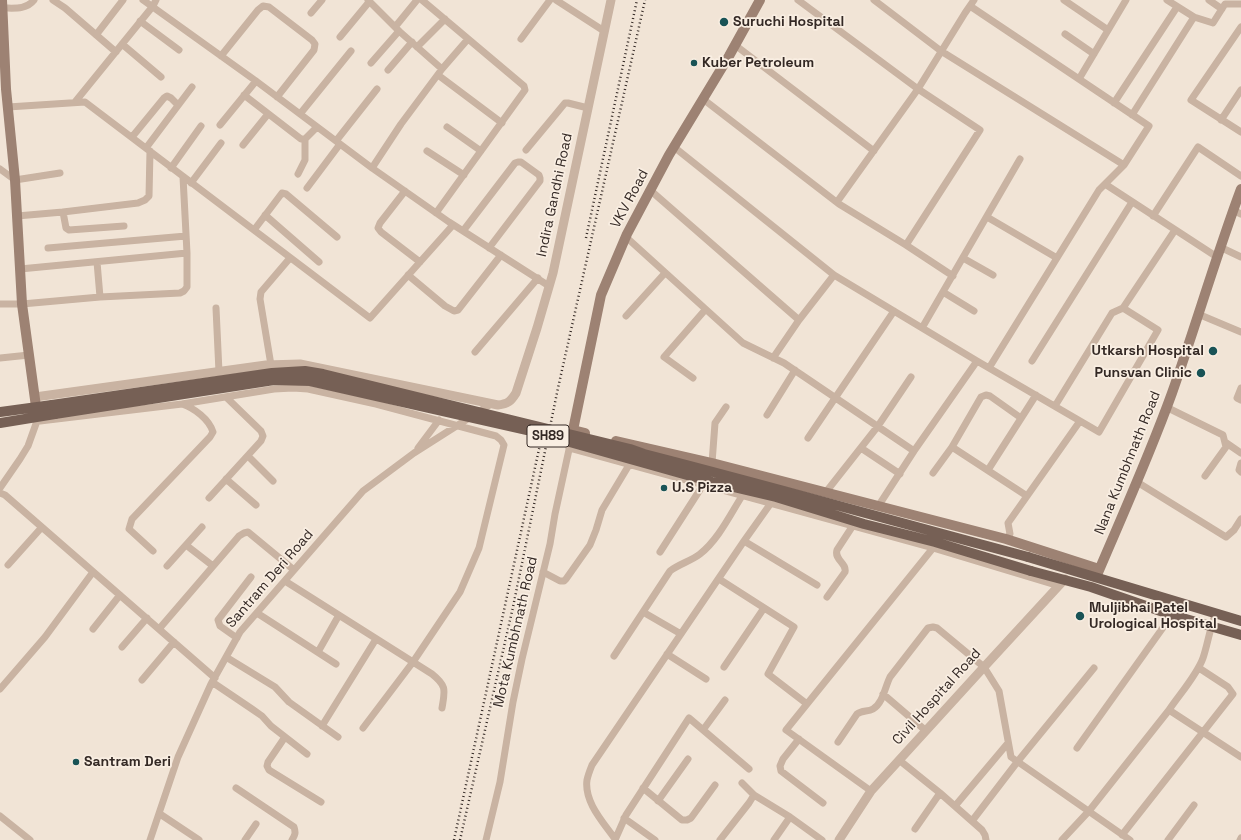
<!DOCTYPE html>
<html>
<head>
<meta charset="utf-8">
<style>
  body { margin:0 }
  canvas { display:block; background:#f1e4d6 }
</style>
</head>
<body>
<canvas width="1241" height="840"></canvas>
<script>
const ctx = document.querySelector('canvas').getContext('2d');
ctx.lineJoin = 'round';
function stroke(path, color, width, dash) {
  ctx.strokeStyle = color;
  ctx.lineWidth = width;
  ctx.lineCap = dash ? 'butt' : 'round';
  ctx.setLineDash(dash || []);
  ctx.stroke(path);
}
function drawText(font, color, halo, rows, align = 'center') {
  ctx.font = font + ' "Space Grotesk",sans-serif';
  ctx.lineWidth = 3.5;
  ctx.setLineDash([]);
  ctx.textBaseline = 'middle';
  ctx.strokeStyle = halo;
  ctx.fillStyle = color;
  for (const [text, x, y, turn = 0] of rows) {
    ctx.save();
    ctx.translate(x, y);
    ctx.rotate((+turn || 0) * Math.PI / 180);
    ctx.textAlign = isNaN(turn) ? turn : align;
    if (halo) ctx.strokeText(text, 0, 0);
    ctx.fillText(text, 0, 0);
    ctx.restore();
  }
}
stroke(new Path2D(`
  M53,0L65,8L116,52
  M143,0L256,81L372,168L449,222L549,286
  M368,0L399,31L442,69L401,124L372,168
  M422,0L524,86L525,90L436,213
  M556,0L604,31
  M874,0L941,51L1124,165
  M1064,0L1108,30
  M1167,0L1194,17L1213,23L1225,4H1241
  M1209,0L1222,9
  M970,6L1149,126L1124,165L1099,190L989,368
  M3,8C14,8 26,10 34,0
  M311,13L322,0
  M140,21L179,50
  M395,27L417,0
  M1241,27L1191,100L1241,132
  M1065,34L1094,54
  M96,35L123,0
  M340,37L369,2
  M521,39L550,0
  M122,44L161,77
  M735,45L874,151
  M417,47L445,19
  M221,56L258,10L263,6L269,7L312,40L315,44L314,50L277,97
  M371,63L399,31
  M442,69L468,39
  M388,70L412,42
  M438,75L502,123
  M1079,79L1126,0
  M244,95L301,139H305L317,127
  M703,99L839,204L906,245L980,130L918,89L798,0
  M75,102L153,6L156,0
  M1114,103L1177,7
  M8,107L85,102L370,318L453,225
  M300,114L351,51
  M1132,115L1194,17
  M1221,120L1241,90
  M220,125L256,81
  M447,127L481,151
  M132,137L164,98L167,96L171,98L178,105
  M336,141L377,89
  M243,145L268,114
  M674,147L834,275L977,361L1099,432L1158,330L1123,308
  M146,148L192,87
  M526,150L565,103H568L588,108
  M427,151L464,175
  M171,168L201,126
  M0,169L15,180L60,173
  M298,174L305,160V139
  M191,183L221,143
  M1105,184L1217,257
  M307,188L340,144
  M650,190L799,320
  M405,191L380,223L378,228L381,232L420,262
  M837,202L918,89L965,13L974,0
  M1233,210L1241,214
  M63,212L66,228L69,230L124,226
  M265,215L319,262
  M17,216L63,212L138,203L145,200L149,196L150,151
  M1153,216L1198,147L1241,176
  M987,217L1057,258
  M254,230L282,193L286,194L337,237
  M463,231L515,163L518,162H521L539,175L540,178V181L489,248
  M626,237L743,343L784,363L914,451
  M906,245L953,276
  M1220,247L1241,257
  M48,248L186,236
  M963,258L993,275
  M97,262L100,297
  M20,269L187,253
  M408,275L445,306L454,311L458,310L501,255
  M943,292L974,311
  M0,304H22L100,297L180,293L184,291L187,287V253L183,177
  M216,308L219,372
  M1198,314L1241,332
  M626,316L665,273
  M922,328L1020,159
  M475,352L538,278
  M0,358L29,355
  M773,358L799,320L834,275
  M1032,361L1132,202
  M271,365L260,299L261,292L290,258
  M693,378L664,357L705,310
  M1241,388L1237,398L1241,400
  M1055,406L1112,313L1123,308L1175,230
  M1166,407L1223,435L1226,447L1205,476
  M767,415L795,370
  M40,421L182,404L274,389L293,388L308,389L376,404L496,436L501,440L504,445L479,548L460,592L413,662L363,728
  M808,438L894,311
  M1225,442L1241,453
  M952,447L1027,496
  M418,448L439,420
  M569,448L933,548L1059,586
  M861,448L900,474
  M248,456L273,481
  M712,463L715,423L726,407
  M1241,463L1239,470L1241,472
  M988,470L1036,395
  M933,473L952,447L981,397L986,395L990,396L1021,418
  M226,479L256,505
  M1137,482L1226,537L1234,530L1241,519
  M0,488L20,459L28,446L37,421
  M826,492L878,426L911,377
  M0,493L5,495L215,678
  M209,498L261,441L263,436L261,431L226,397
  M879,505L914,451L977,361
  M1006,539L1010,534L1008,523L1080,421
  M744,541L817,585
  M186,545L213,566
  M153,551L129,529L132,519L210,437L213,432C209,419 194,408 182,404
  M660,552L703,485
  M8,565L42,527
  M167,566L202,527
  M543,572L560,581H564L566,579L590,545L596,530L602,510L629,465
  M719,579L794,627L768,674L807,704
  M285,581L432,674C447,686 445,690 442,708
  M827,597L845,572C847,563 834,560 837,550L852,527
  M643,612L681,634
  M257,613L336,664
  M93,629L120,595
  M159,629L239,536L244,533L248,532L294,570
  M237,638L220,626L218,620L251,577
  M122,647L147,618
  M318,652L339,615
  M667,654L706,679
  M614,656L670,571C679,564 691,561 700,554C718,540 730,515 742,496
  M226,657L275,687L289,702L338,737
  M724,667L764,608
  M142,680L174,642
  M212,682L252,709L262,716L271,726L307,754
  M0,689L45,637L93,572
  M883,694L925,730
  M1169,710C1179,695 1197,675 1203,658C1208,643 1210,627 1216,613
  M322,726L376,639
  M703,730L725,700
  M285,737L268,762L267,766L269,770L321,802
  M799,739L783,759L780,766L781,771L823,803
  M838,742L857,714C862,710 868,712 873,709C883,703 885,687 890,677L928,628L933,627L937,628L984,667L999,691L1011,757L1130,840
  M1077,748L1172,615
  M899,760L940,793L982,830L985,835L986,840
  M742,783L754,795L790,817L822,840
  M236,788L294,827C296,833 295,835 292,840
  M643,788L682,820H687L691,818L715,785
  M871,791L786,730L933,548
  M658,801L688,759
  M955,806L1008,743
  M160,814L199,840
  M0,816L30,840
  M624,818L655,840
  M972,821L1018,761L1094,668
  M915,829L940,793
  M1122,835L1233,694L1228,687L1199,668
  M615,839C603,822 584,802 587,780C588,775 590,770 592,765L744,541L771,503
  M150,840L178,757L211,684L240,632L363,491L414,453L491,404
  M245,840L256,824
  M486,840L500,782L513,702L522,659L550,544L555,514L570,445
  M615,840L626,815L689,718L749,769
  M720,840L749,803L754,795
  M774,840L790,817
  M1062,840L1089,811L1169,710L1241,757
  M1168,840L1194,805
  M1240,840L1241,838`), '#c9b3a2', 7);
stroke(new Path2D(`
  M35,397L266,365L300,364L498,405C508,404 511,401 516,393L537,328L553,273L611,0
  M839,840L871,791L984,667L1065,579`), '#c9b3a2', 9);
stroke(new Path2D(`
  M2,0L6,89L15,180L22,304L37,414
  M585,433L573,430L601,295L627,234L669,155L729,56L760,0
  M616,441L712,463L1006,539L1099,569
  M1097,575C1123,514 1150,454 1172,393C1196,325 1216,256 1241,189`), '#9d8273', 10);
stroke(new Path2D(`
  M0,412L52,405
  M0,423L55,414
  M1028,557L1241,621
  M1031,571L1091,587L1172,615L1241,635`), '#766055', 10);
stroke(new Path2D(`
  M586,238L637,0
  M454,840L541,440
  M460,840L513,607L558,388L645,0`), '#342925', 2.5, [1, 3]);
stroke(new Path2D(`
  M52,405L272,373L305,371L323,374L630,449L644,454C773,487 900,523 1028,557
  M55,414L274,380L310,381L527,430L712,482L776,497L864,524L935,542L1031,571`), '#766055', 10);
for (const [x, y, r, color] of [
  [724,22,5,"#195356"],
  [694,63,4,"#195356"],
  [1213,351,5,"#195356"],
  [1201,373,5,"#195356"],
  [664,488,4,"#195356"],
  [1080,616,5,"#195356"],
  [76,762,4,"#195356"]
]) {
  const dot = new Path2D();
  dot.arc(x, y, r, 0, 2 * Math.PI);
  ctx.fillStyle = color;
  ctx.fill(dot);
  stroke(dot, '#f9eee2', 1.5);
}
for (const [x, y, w] of [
  [548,436,42]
]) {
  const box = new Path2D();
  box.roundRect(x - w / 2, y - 11, w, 22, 3);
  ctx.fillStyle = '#f9eee2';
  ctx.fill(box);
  stroke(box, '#342925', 1);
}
drawText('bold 13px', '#342925', null, [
  ["SH89",548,436]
]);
drawText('bold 14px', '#342925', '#f9eee2', [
  ["Suruchi Hospital",733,22],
  ["Kuber Petroleum",702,63],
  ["Utkarsh Hospital",1204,351,"right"],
  ["Punsvan Clinic",1192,373,"right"],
  ["U.S Pizza",672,488],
  ["Muljibhai Patel",1089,608],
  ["Urological Hospital",1089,624],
  ["Santram Deri",84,762]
], 'left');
drawText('14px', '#342925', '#f9eee2', [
  ["Indira Gandhi Road",555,195,-78],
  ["VKV Road",630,199,-62],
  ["Nana Kumbhnath Road",1128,463,-68],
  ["Santram Deri Road",270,579,-49],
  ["Mota Kumbhnath Road",516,632,-77],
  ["Civil Hospital Road",937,697,-48]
]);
</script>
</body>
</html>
